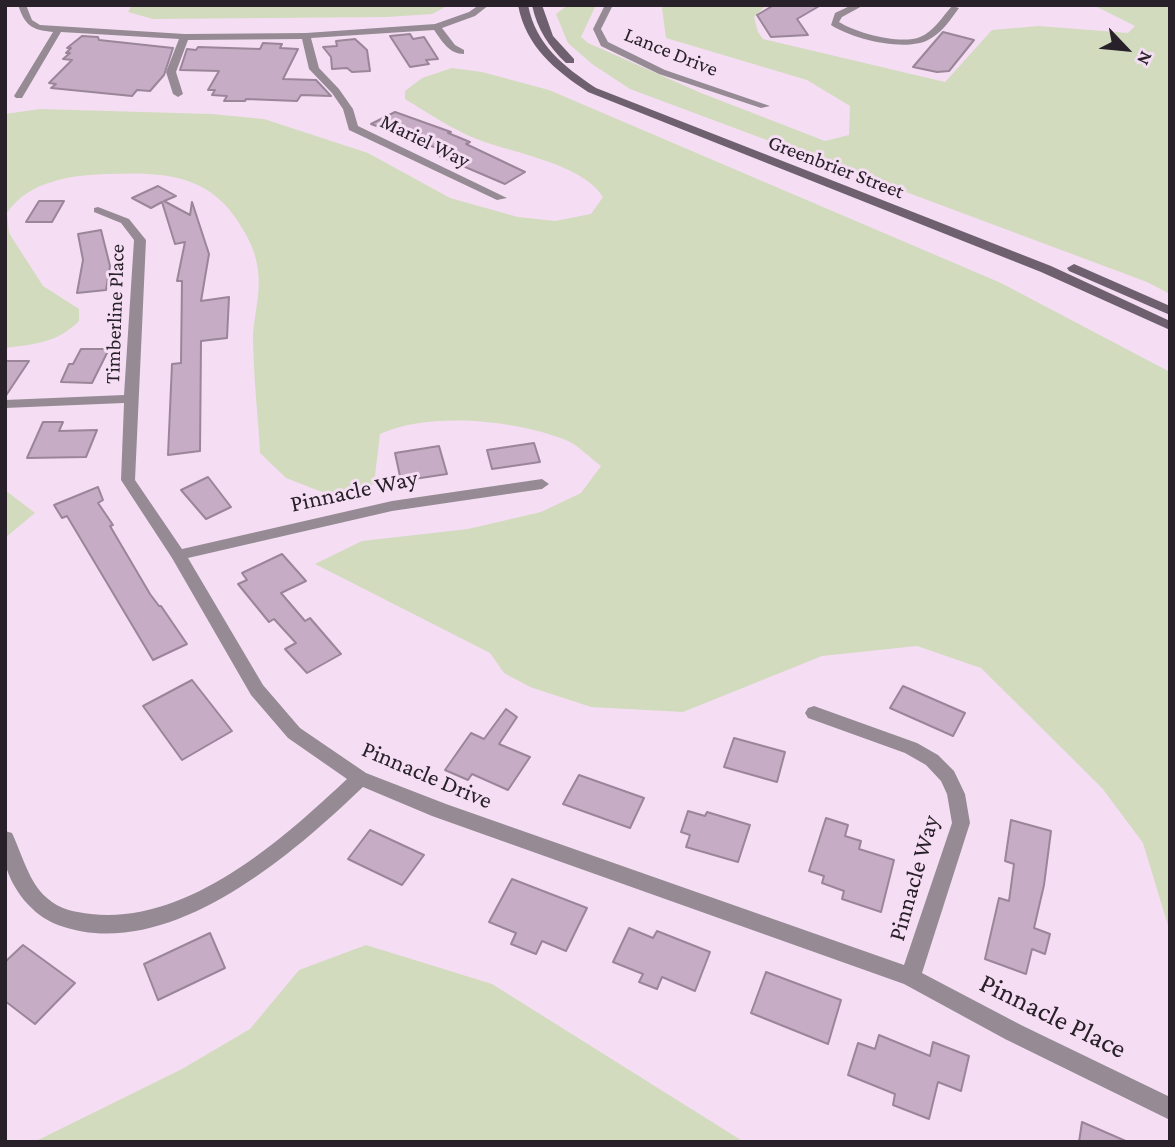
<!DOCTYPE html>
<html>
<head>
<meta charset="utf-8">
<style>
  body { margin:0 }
  #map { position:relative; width:1175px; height:1147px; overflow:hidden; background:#f5def4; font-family:"Crimson Pro",serif }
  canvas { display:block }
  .frame { position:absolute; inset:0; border:7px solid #292129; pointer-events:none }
  .north { position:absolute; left:1091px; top:14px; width:70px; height:70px; -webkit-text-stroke:5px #f5def4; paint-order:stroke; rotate:116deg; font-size:19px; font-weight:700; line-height:28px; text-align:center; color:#292129 }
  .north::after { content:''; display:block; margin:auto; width:24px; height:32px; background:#292129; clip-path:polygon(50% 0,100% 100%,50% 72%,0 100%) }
</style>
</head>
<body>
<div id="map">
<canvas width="1175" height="1147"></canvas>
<div class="frame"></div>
<div class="north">N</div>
</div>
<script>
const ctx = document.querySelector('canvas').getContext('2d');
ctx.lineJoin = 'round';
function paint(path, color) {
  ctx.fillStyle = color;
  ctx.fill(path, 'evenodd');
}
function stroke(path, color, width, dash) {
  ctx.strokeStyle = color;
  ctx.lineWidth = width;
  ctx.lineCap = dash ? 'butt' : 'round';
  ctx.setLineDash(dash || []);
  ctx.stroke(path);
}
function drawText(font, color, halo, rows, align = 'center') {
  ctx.font = font + ' "Crimson Pro",serif';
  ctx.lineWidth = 6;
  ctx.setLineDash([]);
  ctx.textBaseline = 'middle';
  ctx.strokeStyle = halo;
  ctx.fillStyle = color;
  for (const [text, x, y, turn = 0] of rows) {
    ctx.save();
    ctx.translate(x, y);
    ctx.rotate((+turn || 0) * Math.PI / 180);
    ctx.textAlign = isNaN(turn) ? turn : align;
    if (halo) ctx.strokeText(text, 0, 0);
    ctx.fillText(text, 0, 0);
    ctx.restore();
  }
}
paint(new Path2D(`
  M132,5H449L432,14L387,17L153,19L128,12Z
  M568,5H596L581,37L588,43L701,93L825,141L849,135L850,106L807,80L666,38L662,8L665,5H766L754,17L758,32L763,39L945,82L992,30L1039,26L1128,33L1135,26L1093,5H1170V294L1147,282L630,89L592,64L568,43L556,14Z
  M452,68L482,72L549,90L1001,283L1170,372V932L1143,843L1102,788L981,668L917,646L822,656L683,712L591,707L530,687L504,673L490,653L315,564L362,541L468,529L541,512L581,493L601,466C590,458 578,445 566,440C516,420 429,411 380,434L374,484L352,496L327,494L286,478L260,453C258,414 253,374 253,335C254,315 261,292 258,271C256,252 249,239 239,223C208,173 161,172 107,174C72,175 28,181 7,213L9,233L43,286L79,309V321C57,343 35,344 5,348V114L40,109L212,114L264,119L368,153L450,198L518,217L555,221L591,214L603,197C584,165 515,153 482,141C454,131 430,114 405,99V91L422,78Z
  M5,490L35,513L5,538Z
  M366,945L492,984L744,1142H34L182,1069L250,1029L299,970Z`), '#d2dbbe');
const building = new Path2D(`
  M774,5H821L797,19L808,35L771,37L757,15Z
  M943,32L974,40L949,71L937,72L913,67Z
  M410,34L413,39L424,37L438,59L426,60L429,64L410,67L390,36Z
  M82,36L98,37L99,40L173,48L164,75L150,91L137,90L132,96L51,88L56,84L49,83L72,60L63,59L70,53H66L71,48H67Z
  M355,39L367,50L370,71L352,72L347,68L332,69L331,57L323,47L337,46L336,41Z
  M263,43L282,44L280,48L298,49L283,79L316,80L331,96L301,95L297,101L246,99L245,101H224L227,96L212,95L215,90H208L219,71L180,70L187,49L196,50L198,47L260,49Z
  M395,112L451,132L448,133L470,142L466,144L525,172L505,184L437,155L445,151L371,124Z
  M158,186L176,196L164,201L190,215L192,202L209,254L201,301L229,297L227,338L201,341L200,451L168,455L172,364L181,363L182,281H177L185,242L175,244L162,202L151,208L132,198Z
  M39,201H64L52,222H26Z
  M101,230L110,266L106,290L77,293L83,260L78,234Z
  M81,349H109L92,383L61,382L69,364H73Z
  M5,361H29L5,397Z
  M43,422H63L59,431L97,430L86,457L27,458Z
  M534,443L540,462L492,469L487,450Z
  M439,446L447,474L401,481L395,453Z
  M208,477L231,507L206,519L181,490Z
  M98,487L103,500L98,503L113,525L110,526L150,594L159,606H161L187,644L153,660L67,516L62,518L54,505Z
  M282,554L306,581L281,593L305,621L310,618L341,654L307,673L285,649L296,643L274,619L269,622L238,584L247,580L242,573Z
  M192,680L232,731L182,760L143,706Z
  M903,686L965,713L953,736L890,708Z
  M506,709L517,717L499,744L530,757L508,790L472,774L468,780L445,770L471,733L484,739Z
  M734,738L785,752L777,782L724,767Z
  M579,775L644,798L630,828L563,804Z
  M688,811L705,816L707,812L750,825L738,862L686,847L690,835L681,832Z
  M826,818L848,825L845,836L861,841L859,849L894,860L881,912L842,899L844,891L822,883L824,876L809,871Z
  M1011,820L1051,831L1044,885L1034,928L1050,934L1045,954L1032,949L1026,974L985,959L999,898L1009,901L1014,864L1005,861Z
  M370,830L424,855L402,885L348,859Z
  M512,879L587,908L566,951L542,941L536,954L511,944L516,933L489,922Z
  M629,928L653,938L657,931L710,952L695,991L662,977L657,989L639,982L643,974L613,962Z
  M210,933L225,968L158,1000L144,964Z
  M23,945L75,983L35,1024L5,1001V962Z
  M766,972L841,1000L828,1044L751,1013Z
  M879,1035L930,1056L933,1042L969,1056L961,1091L938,1082L929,1119L893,1105L895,1094L848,1075L858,1043L875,1049Z
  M1082,1122L1128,1142H1079Z`);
paint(building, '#c6adc5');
stroke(building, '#9a8599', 2);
paint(new Path2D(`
  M18,5H26L32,20L40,25L185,34L306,33L435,24L469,12L479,5H489L475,16L442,28L455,45L464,50V54C449,54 442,41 434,30L311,38L319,68L339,89L353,109L358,126L507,198L497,200L349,130L343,109L332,93L309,69L302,39L188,40L176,72L183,94L178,97L173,94L166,72L179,39L61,32L22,98H16L14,96L53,32C31,30 25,25 18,5Z
  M605,5H613L601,29L608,42L665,70L770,106L761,108L659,74L601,46L593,29Z
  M852,5H864L842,17L839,22C856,33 901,45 920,37C933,32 943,16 952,6L959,8C951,19 941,34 928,40C905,52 852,39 831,25L835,13Z
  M98,207L129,219L146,240L135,480L182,549L392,501L542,479L549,484L542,489L392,511L188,558L263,685L300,728L366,773L446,804L904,965L952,823L947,794L941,781L926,765L905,753L808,718L805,713L808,708L814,706L917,743L938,755L954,771L965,794L970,823L922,973L1021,1025L1170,1097V1120L1005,1039L904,984L432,816L363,787C291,856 166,965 58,925C32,915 12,890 5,863C3,853 5,841 5,831L12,833C22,854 29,883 47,898C60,910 75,912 91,914C187,925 282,840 347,779L288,738L251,695L172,558L121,480L124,403L5,408V400L124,395L134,240L121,223L94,212V208Z`), '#968b95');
paint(new Path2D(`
  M518,5H528C536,45 563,66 596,88L1051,266L1170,321V330L1041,272L588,92C555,70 526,47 518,5Z
  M532,5H542L553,36L574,59V63H566C549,47 537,29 532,5Z
  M1074,264L1170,306V315L1069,271L1067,268Z`), '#6f606f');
drawText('21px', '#292129', '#f5def4', [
  ["Lance Drive",671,52,22],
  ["Mariel Way",425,141,26],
  ["Greenbrier Street",836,167,21],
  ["Timberline Place",115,314,-88]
]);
drawText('24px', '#292129', '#f5def4', [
  ["Pinnacle Way",354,491,-12],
  ["Pinnacle Drive",427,775,23],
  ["Pinnacle Way",914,878,-74]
]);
drawText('28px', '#292129', '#f5def4', [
  ["Pinnacle Place",1053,1016,26]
]);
</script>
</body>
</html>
